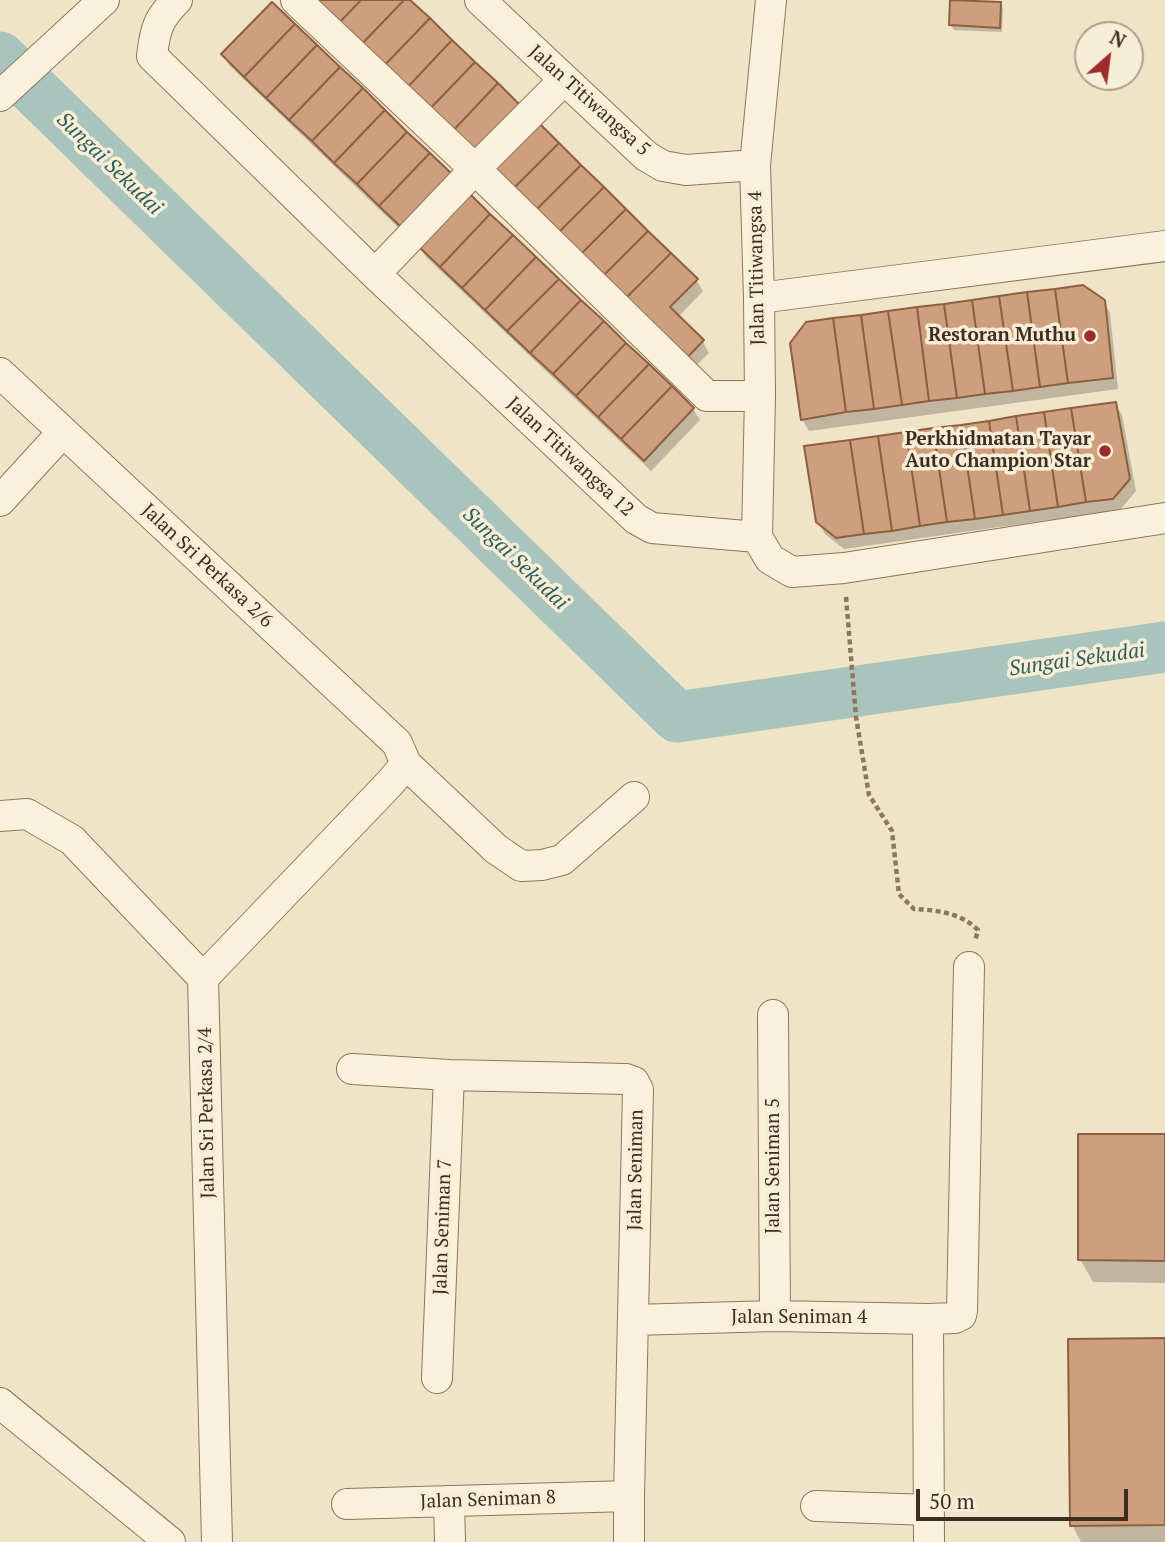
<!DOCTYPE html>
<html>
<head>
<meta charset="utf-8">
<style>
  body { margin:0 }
  #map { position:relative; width:1165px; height:1542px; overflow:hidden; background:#f0e4c8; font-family:"PT Serif",serif }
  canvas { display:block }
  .north { position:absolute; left:1074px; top:21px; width:70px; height:70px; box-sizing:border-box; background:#f7eed8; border:2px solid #ada18e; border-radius:50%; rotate:28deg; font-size:19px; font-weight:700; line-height:28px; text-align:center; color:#3d2e20 }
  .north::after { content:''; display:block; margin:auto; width:24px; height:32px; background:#9e2a2b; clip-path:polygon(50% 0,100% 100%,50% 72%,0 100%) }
  .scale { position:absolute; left:916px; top:1489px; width:212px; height:32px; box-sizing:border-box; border:4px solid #3d2e20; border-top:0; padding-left:9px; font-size:21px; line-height:24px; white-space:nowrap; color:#3d2e20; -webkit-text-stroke:5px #f7eed8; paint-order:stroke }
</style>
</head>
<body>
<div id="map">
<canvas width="1165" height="1542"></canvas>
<div class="north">N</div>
<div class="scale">50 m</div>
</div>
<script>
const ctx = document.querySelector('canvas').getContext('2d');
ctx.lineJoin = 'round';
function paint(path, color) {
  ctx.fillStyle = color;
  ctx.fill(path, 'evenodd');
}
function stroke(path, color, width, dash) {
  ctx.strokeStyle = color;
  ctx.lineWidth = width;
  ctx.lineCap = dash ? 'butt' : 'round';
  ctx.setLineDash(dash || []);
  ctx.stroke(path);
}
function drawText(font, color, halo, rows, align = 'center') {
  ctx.font = font + ' "PT Serif",serif';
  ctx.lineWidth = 7;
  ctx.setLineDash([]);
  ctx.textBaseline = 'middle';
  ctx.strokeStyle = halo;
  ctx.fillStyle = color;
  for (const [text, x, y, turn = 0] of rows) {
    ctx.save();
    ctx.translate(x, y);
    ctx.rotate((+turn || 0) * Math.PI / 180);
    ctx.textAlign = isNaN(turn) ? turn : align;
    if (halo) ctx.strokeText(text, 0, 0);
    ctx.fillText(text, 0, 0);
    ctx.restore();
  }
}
paint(new Path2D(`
  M1000,3L1003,8L1002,32L954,30L951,25Z
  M272,4L409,238L230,66L223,55Z
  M491,169L696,280L703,291L678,317L703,342L709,353L691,371Z
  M419,245L693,409L700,420L651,471L426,257Z
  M1103,301L1110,313L1118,389L809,431L802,419Z
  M1115,403L1122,415L1136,491L1120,510L844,549L825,534L818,522Z
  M1165,1136V1283L1093,1282L1080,1259Z
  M1165,1340V1542H1081L1072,1525Z`), '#0003');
stroke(new Path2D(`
  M0,57L677,717L1165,647`), '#a9c4bc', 51);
const building = new Path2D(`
  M317,0H361L337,25Z
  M361,0H404L359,47L337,25Z
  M404,0H410L430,18L382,68L359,47Z
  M950,0L1001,2L1000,28L949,25Z
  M272,2L295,24L244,77L221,54Z
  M430,18L452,40L405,90L382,68Z
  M295,24L317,45L266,98L244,77Z
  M452,40L475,62L427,112L405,90Z
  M317,45L340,67L289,120L266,98Z
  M475,62L498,83L450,134L427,112Z
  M340,67L363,88L312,141L289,120Z
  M498,83L520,105L472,155L450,134Z
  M363,88L385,110L334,163L312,141Z
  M385,110L407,132L357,184L334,163Z
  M537,121L559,143L511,191L489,169Z
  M407,132L430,153L379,206L357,184Z
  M559,143L581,165L533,213L511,191Z
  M430,153L453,175L402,228L379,206Z
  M581,165L604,187L556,235L533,213Z
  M604,187L626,209L578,257L556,235Z
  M468,192L490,214L440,267L417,245Z
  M626,209L648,231L600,279L578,257Z
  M490,214L513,235L462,288L440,267Z
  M648,231L671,253L623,301L600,279Z
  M513,235L536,257L485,310L462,288Z
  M671,253L698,279L670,307L704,340L684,361L623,301Z
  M536,257L559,279L507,331L485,310Z
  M559,279L581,300L530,353L507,331Z
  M1083,285L1105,300L1113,378L1068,383L1055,289Z
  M1055,289L1068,383L1040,387L1027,292Z
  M1027,292L1040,387L1013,391L999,296Z
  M999,296L1013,391L985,394L972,300Z
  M581,300L604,321L553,374L530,353Z
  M972,300L985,394L957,398L944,304Z
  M944,304L957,398L929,401L917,307Z
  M917,307L929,401L902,405L888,311Z
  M888,311L902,405L874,409L861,315Z
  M861,315L874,409L846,412L833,318Z
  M833,318L846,412L801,420L790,343L806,322Z
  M604,321L626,343L576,396L553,374Z
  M626,343L649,364L598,417L576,396Z
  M649,364L672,386L621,439L598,417Z
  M672,386L694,408L644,461L621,439Z
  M1116,402L1130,479L1113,499L1086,502L1071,408Z
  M1071,408L1086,502L1058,507L1044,412Z
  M1044,412L1058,507L1030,511L1016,416Z
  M1016,416L1030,511L1003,515L989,421Z
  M989,421L1003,515L975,519L961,425Z
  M961,425L975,519L947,522L933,428Z
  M933,428L947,522L920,526L906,432Z
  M906,432L920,526L892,531L878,436Z
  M878,436L892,531L864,534L850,440Z
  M850,440L864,534L836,538L816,522L804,446Z
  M1078,1134H1165V1261L1078,1260Z
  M1165,1338V1525L1070,1526L1068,1339Z`);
paint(building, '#cf9f7d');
stroke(building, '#8d5f41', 2);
const minor = new Path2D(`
  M177,0C158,19 155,29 152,56L375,274L636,519L652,528L757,537
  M296,0L475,169L707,396H760
  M480,0L646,156L663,166L686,170L755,165
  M771,0L755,165L759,298L760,396L757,537L770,559L792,572L844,568L1165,518
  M0,96L104,0
  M375,274L475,169L564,80
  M759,298L1165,246
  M0,373L397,743L406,764L496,849L521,866L542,865L562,860L634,797
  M0,501L62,433
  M0,816L27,814L72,840L203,978
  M773,1015L775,1316
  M352,1069L449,1075L626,1079L634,1082L638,1090L629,1496V1542
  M928,1319L929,1542
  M633,1320L775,1316L928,1319L955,1318L961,1315L962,1311L969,967
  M437,1378L449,1075
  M0,1403L170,1542
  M449,1501L450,1542
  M347,1504L629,1496
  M816,1506L929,1510
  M217,1542L203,978L390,783L406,764`);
stroke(minor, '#8d765c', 32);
stroke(new Path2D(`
  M846,597L856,717L869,795L892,831L899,894L914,909C937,910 961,913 978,930L975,941`), '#8d765c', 4.5, [5, 3.5]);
stroke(minor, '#faf1dc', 30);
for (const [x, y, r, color] of [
  [1090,336,7,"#9e2a2b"],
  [1105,451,7,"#9e2a2b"]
]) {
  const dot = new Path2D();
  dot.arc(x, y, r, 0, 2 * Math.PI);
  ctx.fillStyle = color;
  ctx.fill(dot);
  stroke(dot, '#f7eed8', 2.5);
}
drawText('19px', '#3d2e20', '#f7eed8', [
  ["Jalan Titiwangsa 5",589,101,42],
  ["Jalan Titiwangsa 4",757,268,-91],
  ["Jalan Titiwangsa 12",570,457,43],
  ["Jalan Sri Perkasa 2/6",207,566,43],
  ["Jalan Sri Perkasa 2/4",207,1113,-91],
  ["Jalan Seniman 5",774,1166,-90],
  ["Jalan Seniman",636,1170,-89],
  ["Jalan Seniman 7",443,1227,-88],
  ["Jalan Seniman 4",799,1318],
  ["Jalan Seniman 8",488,1500,-2]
]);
drawText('bold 19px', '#3d2e20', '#f7eed8', [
  ["Restoran Muthu",1076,336],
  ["Perkhidmatan Tayar",1091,440],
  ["Auto Champion Star",1091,462]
], 'right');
drawText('italic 21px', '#2f5d5a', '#f7eed8', [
  ["Sungai Sekudai",109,164,44],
  ["Sungai Sekudai",515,559,44],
  ["Sungai Sekudai",1077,660,-8]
]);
</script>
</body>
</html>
